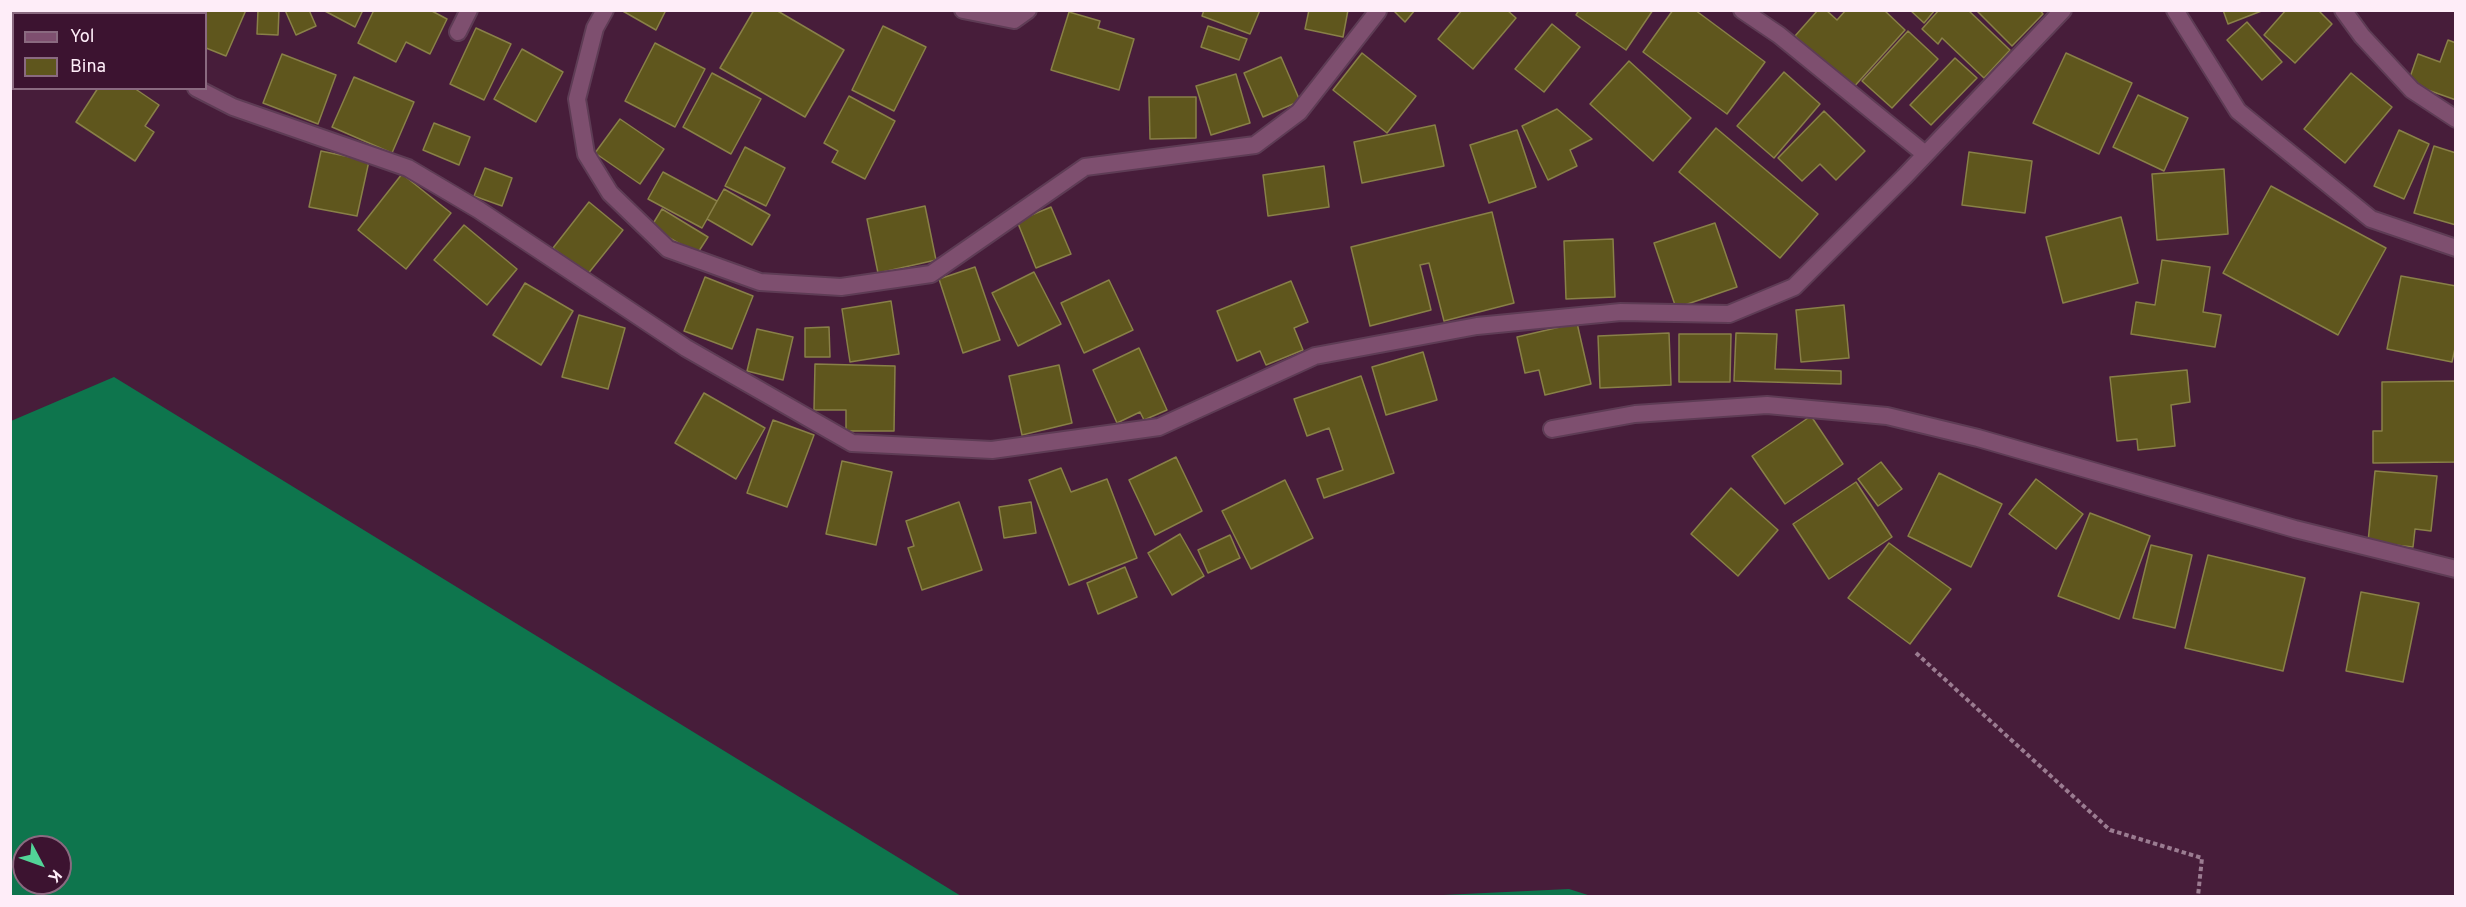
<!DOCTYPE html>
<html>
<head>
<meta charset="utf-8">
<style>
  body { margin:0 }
  #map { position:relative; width:2466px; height:907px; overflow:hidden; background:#471d3a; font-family:Overpass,sans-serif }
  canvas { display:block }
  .frame { position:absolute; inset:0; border:12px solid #feedf8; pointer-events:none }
  .legend { position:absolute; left:12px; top:12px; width:195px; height:78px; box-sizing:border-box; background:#3c1330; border:2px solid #8a6a80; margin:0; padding:8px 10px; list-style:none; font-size:18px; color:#feedf8 }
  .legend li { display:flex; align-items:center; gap:12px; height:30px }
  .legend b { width:30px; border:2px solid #8a6a80 }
  .north { position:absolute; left:12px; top:835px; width:60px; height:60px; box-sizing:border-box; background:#3c1330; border:2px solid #8a6a80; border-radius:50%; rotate:131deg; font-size:16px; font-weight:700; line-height:24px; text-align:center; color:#feedf8 }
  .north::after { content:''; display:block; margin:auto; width:21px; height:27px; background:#52d397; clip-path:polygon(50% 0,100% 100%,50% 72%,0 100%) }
</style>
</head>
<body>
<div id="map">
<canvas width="2466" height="907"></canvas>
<div class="frame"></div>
<ul class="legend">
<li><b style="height:8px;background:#7e4f6f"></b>Yol</li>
<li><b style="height:16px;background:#5f561d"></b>Bina</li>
</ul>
<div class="north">K</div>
</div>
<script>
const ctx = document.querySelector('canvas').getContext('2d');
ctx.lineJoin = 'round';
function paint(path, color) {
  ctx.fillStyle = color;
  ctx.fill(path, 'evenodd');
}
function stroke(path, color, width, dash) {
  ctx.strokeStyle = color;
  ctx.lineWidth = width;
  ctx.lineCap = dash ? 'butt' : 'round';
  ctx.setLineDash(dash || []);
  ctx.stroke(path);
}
paint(new Path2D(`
  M114,377L961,896H11V421ZM24,847H60V883H24Z
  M1569,889L1591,896H1422Z`), '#0e754d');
const building = new Path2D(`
  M177,10H246L226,56L206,48V14H176Z
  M258,10H279L278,35L257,34Z
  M285,10H309L316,26L296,35Z
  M323,10H363L355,27Z
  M374,10H430L447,19L430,54L406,42L396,62L358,43Z
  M621,10H666L656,30Z
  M754,10H776L844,50L805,117L720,68Z
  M1204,10H1260L1250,34L1202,16Z
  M1309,10H1348L1343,37L1305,29Z
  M1393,10H1415L1405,22Z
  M1462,10H1507L1516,18L1473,69L1438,39Z
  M1579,10H1653L1626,50L1576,15Z
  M1673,10H1695L1765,62L1727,114L1643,52Z
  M1818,10H1826L1837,20L1846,10H1884L1905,30L1852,89L1795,36Z
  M1910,10H1935L1924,23Z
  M1939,10H1968L2010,50L1984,78L1942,38L1938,44L1922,29Z
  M1976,10H2040L2043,14L2012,46Z
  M2223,10H2264L2228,24Z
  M2286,10H2318L2332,24L2295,63L2264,35Z
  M1069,12L1100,21L1098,28L1134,39L1119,90L1051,70Z
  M2247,22L2282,62L2262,80L2227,40Z
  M1552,24L1580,47L1544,92L1515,69Z
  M883,26L926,47L894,111L852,90Z
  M1208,26L1247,39L1239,60L1201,47Z
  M476,28L511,44L484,100L450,84Z
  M1908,31L1938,59L1892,108L1862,81Z
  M2448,40L2456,43V100L2408,83L2418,54L2440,62Z
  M655,43L705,69L675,127L625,101Z
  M522,49L563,72L536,122L494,99Z
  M1362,53L1416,96L1387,133L1333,90Z
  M2066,53L2132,83L2099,154L2033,123Z
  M282,54L336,75L318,124L263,103Z
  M1281,57L1300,101L1263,117L1244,73Z
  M1955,58L1977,78L1931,125L1910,105Z
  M1629,61L1691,118L1653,161L1590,104Z
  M1784,72L1820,104L1774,158L1737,126Z
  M712,73L761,99L731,154L683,127Z
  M2351,73L2392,107L2345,163L2304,129Z
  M1236,74L1250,123L1211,135L1196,86Z
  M354,77L414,102L392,153L332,127Z
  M98,88H134L159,105L145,126L154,132L135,161L76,122Z
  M2138,95L2188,118L2164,171L2113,147Z
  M849,96L895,121L865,179L832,162L838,151L824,143Z
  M1149,97H1196V138L1150,139Z
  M1557,109L1592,139L1570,150L1577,166L1548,180L1522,126Z
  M1824,111L1865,151L1836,180L1820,164L1802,181L1778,158Z
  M620,119L664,149L640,184L595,153Z
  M434,123L470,137L459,165L423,150Z
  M1435,125L1444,166L1362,183L1354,142Z
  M1716,128L1818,214L1780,258L1679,172Z
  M1517,130L1536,187L1489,203L1470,145Z
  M2399,130L2429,144L2404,199L2374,186Z
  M2434,146L2456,153V225L2414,213Z
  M745,147L785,168L766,206L725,186Z
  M321,151L369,161L357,216L309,207Z
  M1969,152L2032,161L2025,213L1962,205Z
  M1324,166L1329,207L1268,216L1263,175Z
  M485,168L512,178L502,206L474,196Z
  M2224,169L2228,234L2157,240L2152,174Z
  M663,172L717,201L702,228L648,199Z
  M402,174L451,213L406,269L358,230Z
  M2271,186L2386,248L2338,335L2223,273Z
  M724,189L770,215L752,245L707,219Z
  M589,202L623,230L587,275L553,248Z
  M925,206L936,260L878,273L867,219Z
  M1051,207L1071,254L1036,268L1017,221Z
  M662,209L708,237L697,254L651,227Z
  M1492,212L1514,303L1444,321L1429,263L1420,265L1431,310L1370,326L1351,247Z
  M2121,217L2138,283L2063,303L2046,237Z
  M1715,223L1737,287L1676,308L1654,243Z
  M464,225L517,269L487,305L434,260Z
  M1613,239L1615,297L1566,299L1564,241Z
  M2162,260L2210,267L2203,312L2221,315L2215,347L2131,334L2136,302L2155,305Z
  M975,267L1000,340L963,353L939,279Z
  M1034,272L1061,324L1018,346L992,293Z
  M2401,276L2456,286V344L2452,362L2387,349Z
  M705,277L753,296L732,349L684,331Z
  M1109,280L1133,330L1084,353L1061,303Z
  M1291,281L1308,322L1294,328L1303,350L1266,365L1260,351L1237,361L1217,311Z
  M525,283L573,311L541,365L493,335Z
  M891,301L899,354L850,362L842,309Z
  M1844,305L1849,358L1801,362L1796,310Z
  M579,315L625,328L608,389L562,377Z
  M1577,323L1591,384L1545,395L1539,370L1525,373L1517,337Z
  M829,327L830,357H805V328Z
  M757,329L793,337L783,380L747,371Z
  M1669,333L1671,385L1600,388L1598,336Z
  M1736,333L1777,334L1775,369L1841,371V384L1734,381Z
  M1679,334H1731L1730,382H1679Z
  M1139,348L1167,410L1144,420L1140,412L1117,423L1093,370Z
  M1423,352L1437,400L1386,415L1372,367Z
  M815,364L895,366L894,431H846V410H814Z
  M1059,365L1072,423L1022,435L1009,376Z
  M2187,370L2190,402L2171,405L2175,446L2138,450L2137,439L2117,441L2110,377Z
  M1361,376L1394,473L1324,498L1317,479L1343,470L1329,428L1307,436L1294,399Z
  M2456,381V462L2373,463V431H2382V382Z
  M704,393L765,428L736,479L675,443Z
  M1811,416L1843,464L1785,504L1752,456Z
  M773,420L814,435L787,507L747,493Z
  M1176,457L1202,511L1155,535L1129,480Z
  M842,461L892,472L876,545L826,534Z
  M1881,462L1902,489L1878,506L1858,479Z
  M1061,468L1071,492L1107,479L1137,558L1069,585L1029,480Z
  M2375,471L2437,476L2431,531L2415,529L2413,547L2368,542Z
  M1939,473L2002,504L1971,567L1908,536Z
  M2036,479L2083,514L2056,549L2009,514Z
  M1285,480L1313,538L1251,569L1222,511Z
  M1856,482L1892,537L1829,579L1793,524Z
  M1731,488L1778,530L1738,576L1691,534Z
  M959,502L982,570L922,590L908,548L914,546L906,521Z
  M1031,502L1036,533L1004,538L999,507Z
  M2090,513L2150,536L2119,619L2058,596Z
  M1180,534L1204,576L1172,595L1148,553Z
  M1230,535L1240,558L1208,573L1198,550Z
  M1889,543L1951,589L1910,644L1848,598Z
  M2151,545L2192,555L2175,628L2133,618Z
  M2208,555L2305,578L2283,671L2185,648Z
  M1125,567L1137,597L1098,614L1087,583Z
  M2361,592L2419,603L2403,682L2346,671Z`);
paint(building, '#5f561d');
stroke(building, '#898048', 1.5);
const minor = new Path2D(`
  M605,10L595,28L577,99L586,154L610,193L668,249L760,282L841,287L931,274L1085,167L1255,145L1299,112L1378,11L1376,10
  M963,10L1014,20L1028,10
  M1742,10L1779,35L1925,154
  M2343,10L2362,36L2412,90L2456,119
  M458,32L469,10
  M196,88L233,107L408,168L479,210L686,348L852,443L992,450L1159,427L1315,356L1477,326L1621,312L1729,314L1794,287L1904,177L2063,10
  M1552,429L1635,414L1767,405L1887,416L1978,438L2295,529L2456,569`);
const tertiary = new Path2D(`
  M2175,10L2238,111L2371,219L2456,248`);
stroke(minor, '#5e3c55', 20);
stroke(tertiary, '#5e3c55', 20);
stroke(new Path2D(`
  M1916,653L2110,830L2202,858L2198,896`), '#9b7c91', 4, [4.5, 3]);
stroke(minor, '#7e4f6f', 16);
stroke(tertiary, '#7e4f6f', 16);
</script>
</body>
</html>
